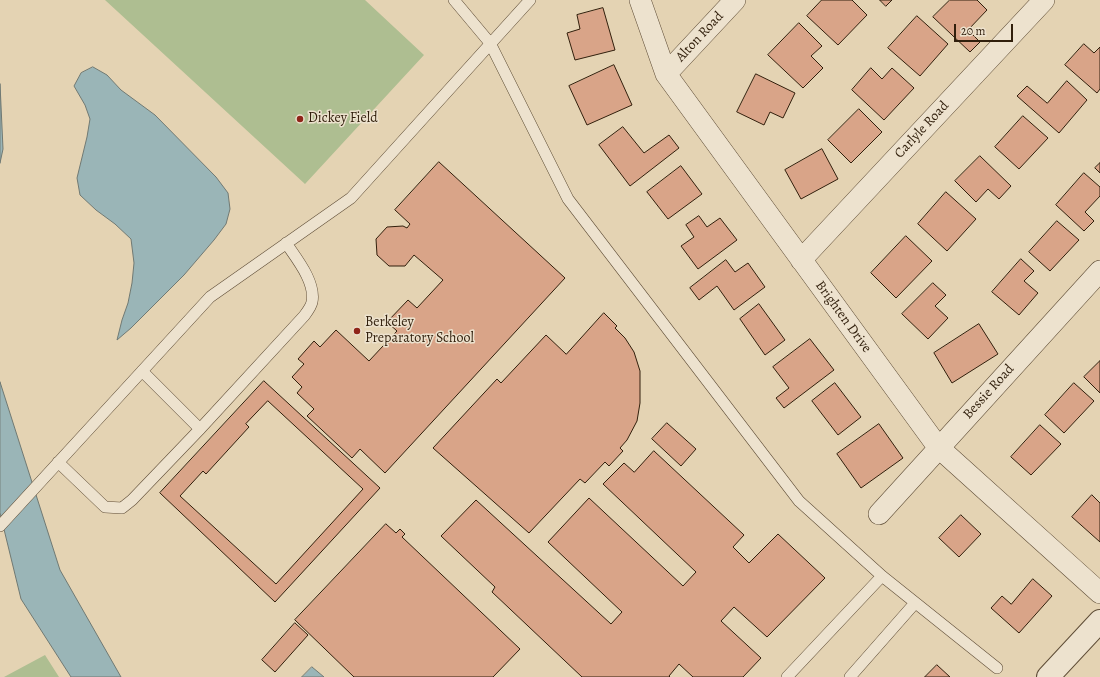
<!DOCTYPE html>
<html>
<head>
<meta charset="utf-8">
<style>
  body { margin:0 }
  #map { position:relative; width:1100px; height:677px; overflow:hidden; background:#e4d3b3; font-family:Alegreya,serif }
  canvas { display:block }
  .scale { position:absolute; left:954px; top:24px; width:59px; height:18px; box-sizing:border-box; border:2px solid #311f0c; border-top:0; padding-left:5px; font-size:12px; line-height:14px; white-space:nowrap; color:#311f0c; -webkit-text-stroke:3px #ede2ce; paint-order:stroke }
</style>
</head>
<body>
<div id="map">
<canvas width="1100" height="677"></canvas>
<div class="scale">20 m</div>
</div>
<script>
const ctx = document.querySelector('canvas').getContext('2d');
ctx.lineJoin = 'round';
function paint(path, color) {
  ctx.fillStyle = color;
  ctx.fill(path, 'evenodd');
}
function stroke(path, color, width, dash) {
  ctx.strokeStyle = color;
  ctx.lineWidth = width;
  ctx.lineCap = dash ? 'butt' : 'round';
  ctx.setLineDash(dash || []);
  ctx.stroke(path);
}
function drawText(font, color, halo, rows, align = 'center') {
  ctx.font = font + ' Alegreya,serif';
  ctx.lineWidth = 3;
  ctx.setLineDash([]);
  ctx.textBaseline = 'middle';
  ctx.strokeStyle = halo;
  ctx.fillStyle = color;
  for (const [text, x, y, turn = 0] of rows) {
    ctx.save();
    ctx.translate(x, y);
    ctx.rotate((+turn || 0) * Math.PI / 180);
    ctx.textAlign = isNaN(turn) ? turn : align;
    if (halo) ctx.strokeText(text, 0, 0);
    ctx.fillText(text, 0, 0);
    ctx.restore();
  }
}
paint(new Path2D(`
  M105,0H365L424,55L305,184Z
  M45,655L59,677H4Z`), '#aebe91');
const water = new Path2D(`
  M93,67L107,75L121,90L155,115L216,177L228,193L230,209L226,224L214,240L184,275L131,328L117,340L122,320L128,303L132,283L134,263L131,239L115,224L96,210L80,195L77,178L87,137L90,119L85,105L74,86L81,73Z
  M0,84L3,149L0,163Z
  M0,382L60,570L121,677H71L21,599L0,513Z
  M312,667L324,677H302Z`);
paint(water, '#9ab5b7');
stroke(water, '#707973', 1);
const building = new Path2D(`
  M822,0H852L867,15L838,45L807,16Z
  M880,0H892L886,6Z
  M950,0H977L987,10L968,30L980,42L970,52L933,17Z
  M603,8L615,50L575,60L567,33L580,29L577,15Z
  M917,16L948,44L920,76L888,48Z
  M799,23L822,46L811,56L823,68L803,88L768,55Z
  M1084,44L1094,53L1100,47V89L1097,93L1065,65Z
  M614,65L632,105L587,125L569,86Z
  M871,68L882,79L892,68L914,88L884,120L852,90Z
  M756,74L795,93L783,118L770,112L764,125L737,112Z
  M1067,81L1087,100L1059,133L1017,96L1027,86L1047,103Z
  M859,109L882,132L851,163L828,140Z
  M1023,116L1048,138L1019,169L995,147Z
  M623,127L644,153L669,135L679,148L630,186L599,145Z
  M822,149L838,179L801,199L785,170Z
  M980,156L1011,186L999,199L988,189L976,202L955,181Z
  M439,162L565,278L385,473L360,449L352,458L307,416L314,409L297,393L302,387L292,377L304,364L298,359L314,341L320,347L336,330L369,361L397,331L387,322L408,300L417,308L443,280L414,255L405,266H389L377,255L376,239L387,227L403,226L407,228L410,224L395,210Z
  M1100,163V173L1095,168Z
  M681,166L702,194L668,219L647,192Z
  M1084,173L1100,187V196L1085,212L1094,221L1084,231L1056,205Z
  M946,192L976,219L947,251L918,224Z
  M699,216L707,227L720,218L737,240L698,269L681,246L694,237L686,225Z
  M1057,221L1079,240L1050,271L1029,252Z
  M906,236L932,261L896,298L871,273Z
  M1021,259L1034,271L1024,281L1038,293L1019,315L992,292Z
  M726,260L735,272L748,263L765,287L734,310L717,286L699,300L690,288Z
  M933,283L946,295L935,306L948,318L928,339L902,314Z
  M759,304L785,340L765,355L740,319Z
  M604,313L617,326L615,328L625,338L634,352L640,371V403L637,421L627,440L620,448L623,451L609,466L605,462L585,483L580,479L529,533L433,448L497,379L501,383L546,335L566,354Z
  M979,324L998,354L952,383L934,353Z
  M810,339L834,370L784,408L776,398L789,388L773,367Z
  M1100,361V393L1084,377Z
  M264,381L380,488L275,602L160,493ZM268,401L363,489L276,584L180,496L203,471L206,474L249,427L246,424Z
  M835,383L861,417L838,435L812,401Z
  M1074,383L1094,401L1064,433L1045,415Z
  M667,423L696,449L681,466L652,439Z
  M879,424L903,458L861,488L837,454Z
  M1040,425L1061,444L1031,475L1011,457Z
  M654,451L744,535L733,547L749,563L778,534L825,578L767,637L734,607L721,621L761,658L743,677H693L679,664L669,676L670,677H582L492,592L495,587L441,536L476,500L611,624L622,612L548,542L589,498L683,586L696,572L603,484L624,463L634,472Z
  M1092,495L1100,503V542L1072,517Z
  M961,515L981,534L959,557L939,538Z
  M386,524L396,533L400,529L405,534L402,537L520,649L493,677H354L295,620Z
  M1033,579L1052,596L1019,633L991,608L1002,596L1011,604Z
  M295,623L308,635L275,672L262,660Z
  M937,665L950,677H925Z`);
paint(building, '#d9a488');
stroke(building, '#311f0c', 1);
const service = new Path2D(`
  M454,0L490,43L568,199L799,501L882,576L787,677
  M142,371L200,429
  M58,462L105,507L122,508L132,500L200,429L304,316C307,312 311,307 312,302C316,282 296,258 286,243
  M0,526L210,297L351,198L530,0
  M882,576L997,668
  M850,677L915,603`);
const minor = new Path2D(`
  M640,0L666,74L938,447L1100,593
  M666,74L735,0
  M801,260L1044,0
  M879,514L1100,271`);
const tertiary = new Path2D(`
  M1048,677L1100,621`);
stroke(service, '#5e4c36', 12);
stroke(minor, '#5e4c36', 22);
stroke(tertiary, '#5e4c36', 24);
stroke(service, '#ede2ce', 11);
stroke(minor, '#ede2ce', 21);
stroke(tertiary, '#ede2ce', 22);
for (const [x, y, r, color] of [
  [300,119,4,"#8f2418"],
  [357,331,4,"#8f2418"]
]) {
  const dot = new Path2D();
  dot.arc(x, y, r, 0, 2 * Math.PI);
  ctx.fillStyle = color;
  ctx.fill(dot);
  stroke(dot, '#ede2ce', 1.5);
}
drawText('14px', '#311f0c', '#ede2ce', [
  ["Alton Road",700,37,-47],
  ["Carlyle Road",922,130,-47],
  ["Brighten Drive",843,317,54],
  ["Bessie Road",989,392,-48]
]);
drawText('14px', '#311f0c', '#ede2ce', [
  ["Dickey Field",308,119],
  ["Berkeley",365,323],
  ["Preparatory School",365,339]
], 'left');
</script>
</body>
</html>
